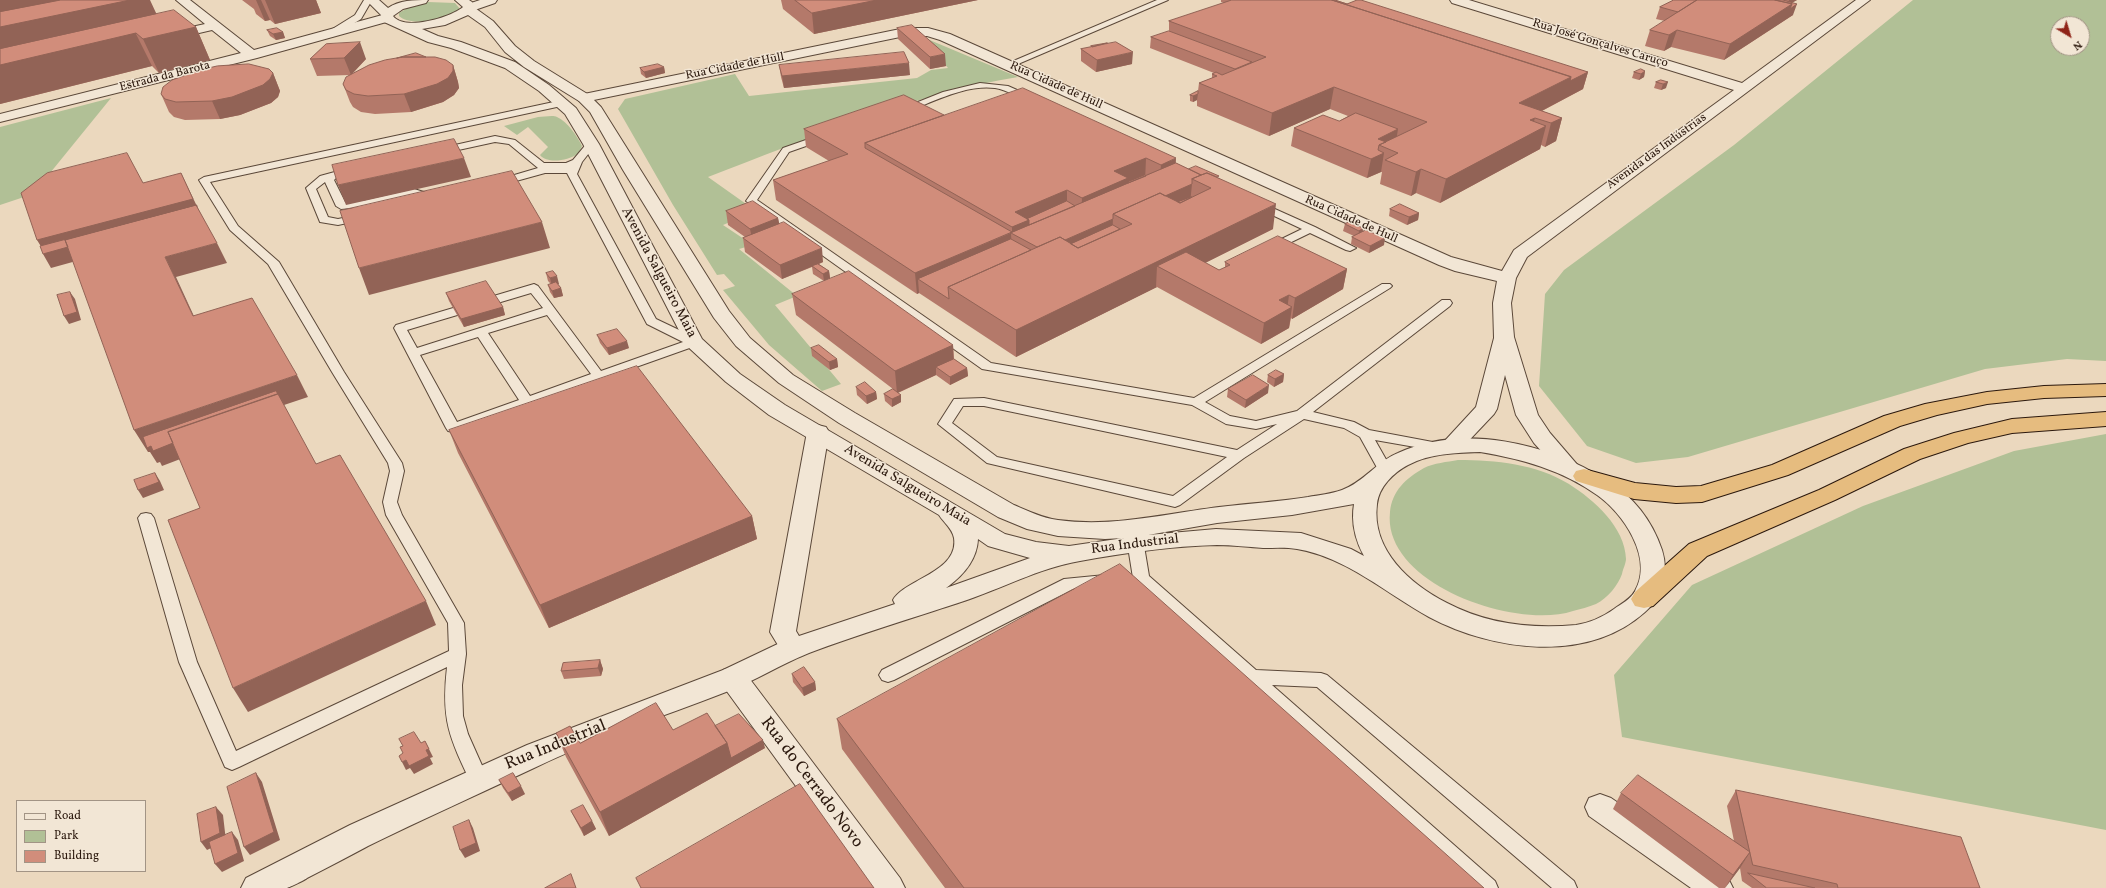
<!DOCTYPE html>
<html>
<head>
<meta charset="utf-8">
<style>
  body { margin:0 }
  #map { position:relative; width:2106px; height:888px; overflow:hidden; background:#ebd8be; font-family:Vollkorn,serif }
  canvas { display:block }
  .legend { position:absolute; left:16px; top:800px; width:130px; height:72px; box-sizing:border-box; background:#f2e6d5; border:1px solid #a29485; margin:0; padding:5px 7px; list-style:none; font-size:12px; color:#2b180d }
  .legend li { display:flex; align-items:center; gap:8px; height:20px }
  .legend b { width:20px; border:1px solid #a29485 }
  .north { position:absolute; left:2050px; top:16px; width:40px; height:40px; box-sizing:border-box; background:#f2e6d5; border:1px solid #a29485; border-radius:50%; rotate:142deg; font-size:11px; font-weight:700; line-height:16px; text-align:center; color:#2b180d }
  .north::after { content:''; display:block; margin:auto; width:14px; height:18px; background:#8f2418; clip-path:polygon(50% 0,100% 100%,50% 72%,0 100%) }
</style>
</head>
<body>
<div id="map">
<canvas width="2106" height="888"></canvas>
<ul class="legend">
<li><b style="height:5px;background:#f2e6d5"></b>Road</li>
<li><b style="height:11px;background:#b1c096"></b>Park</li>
<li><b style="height:11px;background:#d18d7b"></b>Building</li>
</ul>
<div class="north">N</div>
</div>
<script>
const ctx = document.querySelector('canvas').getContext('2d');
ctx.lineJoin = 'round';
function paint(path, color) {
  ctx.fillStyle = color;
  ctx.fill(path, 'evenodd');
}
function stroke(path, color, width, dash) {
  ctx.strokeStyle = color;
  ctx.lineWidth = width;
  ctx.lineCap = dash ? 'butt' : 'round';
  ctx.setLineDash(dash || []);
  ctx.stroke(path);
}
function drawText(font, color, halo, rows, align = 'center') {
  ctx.font = font + ' Vollkorn,serif';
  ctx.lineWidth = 3;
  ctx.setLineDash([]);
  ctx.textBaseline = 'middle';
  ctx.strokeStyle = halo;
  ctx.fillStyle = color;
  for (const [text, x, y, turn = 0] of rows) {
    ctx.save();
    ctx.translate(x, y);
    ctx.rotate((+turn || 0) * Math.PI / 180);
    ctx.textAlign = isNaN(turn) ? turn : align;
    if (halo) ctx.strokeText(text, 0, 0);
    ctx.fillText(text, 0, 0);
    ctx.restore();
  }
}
paint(new Path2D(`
  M1913,0H2106V361L2067,359L1985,369L1688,457L1636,463L1587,446L1539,386L1545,294L1564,270L1734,145ZM2058,24H2082V48H2058Z
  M428,2L455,3L460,9C450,20 410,27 399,16V13L409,7Z
  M920,36L1018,77C913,94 808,139 708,177L756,211L723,225L753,245L739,249L797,296L775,305L841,384L822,391L769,345L723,290L735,286L724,274L717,275L673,205L618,109L625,99L735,74L749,96L917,78L931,70L948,68Z
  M111,98L33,194L0,205V127Z
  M538,117C544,117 553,115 557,117C568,122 577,136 582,146C581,148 579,153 577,154C568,161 547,164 540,155L548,147L528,127L517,135L504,126Z
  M2106,434V830L1622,737L1614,675L1692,585L1863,506L2014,451Z
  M1458,460C1496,460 1536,464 1569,484C1594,500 1625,527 1626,559C1626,563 1623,569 1622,574C1618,585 1608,598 1596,604C1589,607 1580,609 1573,611C1516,630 1382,584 1390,512C1392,491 1406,478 1424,468C1434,463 1447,462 1458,460Z`), '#b1c096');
const service = new Path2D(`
  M364,0H372L361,19L332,37H326V33L355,15Z
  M1157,0H1168L1011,67L1004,65Z
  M980,83L1008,86L1035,98L1030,101C1018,98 1008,90 995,88C966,84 933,102 906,112H900L898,110L943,92Z
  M563,100L566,101V105L210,182L238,226L279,262L344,372L402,463L404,471L397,502L402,515L464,623L466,654L462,685L463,716L468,734L488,779L486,785L479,787L472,785C449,737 441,720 447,667L239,767L232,770L225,767L179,662L138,518L141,514L146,513L151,514L154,518L197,662L236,751L449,651L448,623L386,515L383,502L390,471L388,463L332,372L268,264L230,230L199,180L204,177Z
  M823,134L826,135V139L789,152L757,200L991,363L1194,398L1382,284H1390L1392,286L1390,288L1205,402L1230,416L1256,421L1297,411L1442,300H1450L1452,303L1450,306L1313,412L1354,422L1369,430L1438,443L1443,444L1445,447L1443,450L1438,451L1375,440L1392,470L1390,473H1380L1360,437L1344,428L1304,419L1244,458L1180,505L1175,507L987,463L938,424L954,399L984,398L1237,450L1277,424L1256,429L1226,424L1192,405L982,369L746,201L783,148ZM963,406H984L1227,457L1173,496L997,457L952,423Z
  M495,136L515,140L544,163H566L573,160L588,142H594L596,144L582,162L577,174L656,319L698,339L700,342L698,345L453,432L448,431L446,428L394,328L396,325L534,284L538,286L601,371L683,342L647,324L567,173H545L498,186L493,183L494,181L538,168L509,144L495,142L440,154L435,151L437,149ZM531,293L543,308L417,348L407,330ZM547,315L591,374L530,396L488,333ZM478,337L519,400L457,422L420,355Z
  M353,167L358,170L357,172L338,176L334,180L345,202L362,201L414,189L440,197L441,199L436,202L414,195L362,207L341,209L336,206L325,182L316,189L328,217L338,219L362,214L367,217L366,219L338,225L320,222L306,188L320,176Z
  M1257,201L1315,227L1356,248L1350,251L1346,250L1310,233L1275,250H1267L1265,248L1267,246L1302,229L1253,206L1252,204Z
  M1134,529L1139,530L1142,534L1149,576L1256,670L1321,673L1327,675L1574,881L1577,888H1552L1317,687L1272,685L1495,881L1498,888H1474L1135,582L1133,578L1126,534L1129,530Z
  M1105,575L1111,577L1113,581L1111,585L1073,589L894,680L888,682L882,680L879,675L882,670L1064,579Z`);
const pedestrian = new Path2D(`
  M818,425L826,427L829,432L796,631L806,648L802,655L793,658L784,655L770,632L807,432L810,427Z`);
const minor = new Path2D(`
  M176,0H190L254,50L386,14L392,18L390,21L257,58L0,122V114L241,53L212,30L169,40L164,39L163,36L164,33L205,24Z
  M480,0H497L495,3L469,12L463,8L465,5Z
  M1450,0H1469L1742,83L1856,0H1870L1527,257L1516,278L1511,303L1514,337L1538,415L1550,433L1581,469L1578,474L1570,476L1562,474L1534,443L1516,415L1505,375L1497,409L1494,414L1459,451L1451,453L1443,451L1440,446L1476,407L1494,338L1493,303L1497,281L1455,271L1439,265L940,40L927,36H905L584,102L579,101L577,98L579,95L584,94L905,28H928L950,34L1451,257L1502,271L1514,250L1734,90L1452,3Z
  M733,667L743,670L900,878L905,888H870L723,686L719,678L723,670Z
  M1600,794L1611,798L1728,878L1733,888H1691L1589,816L1585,807L1589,798Z`);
const tertiary = new Path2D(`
  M366,0H379L388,8C400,0 413,0 428,0L426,3L403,9L393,16C404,31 450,18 463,7L455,0H469L472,2L475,8L493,21L515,46L534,61L589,95L601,107L729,311L750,338L793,375L855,413L1014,505C1028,511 1042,518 1058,520C1116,528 1171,512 1228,506C1255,503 1282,501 1308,497C1319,495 1331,494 1342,490C1364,482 1376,462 1398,453C1463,423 1548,443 1606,480C1633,496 1652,520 1662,550C1669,572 1663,597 1645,612C1587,664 1493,651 1429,617C1387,594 1346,557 1297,549C1286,547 1274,548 1263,548C1248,547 1232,545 1217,545C1172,546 1124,553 1080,561C1039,568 1001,589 961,602C910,619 859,634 809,653C781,664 755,681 726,692C662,717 596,738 534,768C479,794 423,819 368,846C348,857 328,867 307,878C305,880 290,887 287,888C273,888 255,888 241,888L246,878L350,825L527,745L723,670L784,641L895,604L893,600C905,579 959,572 954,538C952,528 944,523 939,515L769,415L726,382L687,346L583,144L565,114L539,91L505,68L451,48L428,42L382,21L381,15ZM468,15L485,27L505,52L524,67L579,101L590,112L623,170L714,318L736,346L779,383L839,423L998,517L1027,529L1058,536L1105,539L1124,538L1069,546L1036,542L1005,534L785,405L740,374L702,339L599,144L576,108L549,85L515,62L461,42L438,36L422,29L445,25ZM1480,452C1522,459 1562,470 1597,495C1623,513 1654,558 1635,591C1631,599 1621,604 1614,609C1603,617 1589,623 1576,625C1531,629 1487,624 1447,603C1410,584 1371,550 1377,504C1379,487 1393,473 1408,465C1431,453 1455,453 1480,452ZM1354,504C1351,522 1355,540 1364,556L1351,549L1301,533L1216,529L1148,535L1217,523L1292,515ZM978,539L988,546L1030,558L946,588C963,576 977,560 978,539Z`);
const motorway = new Path2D(`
  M2106,384V396L2044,398L1987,404L1937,415L1900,426L1788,475L1702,502L1676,503L1634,499L1576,481L1573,476L1576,471L1584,469L1635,483L1676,487L1701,486L1772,465L1884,416L1925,404L1987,392L2044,386Z
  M2106,412V426L2012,433L1968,443L1920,459L1835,500L1707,556L1653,606L1644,608L1635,606L1631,599L1635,592L1689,544L1819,490L1904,449L1954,433L2012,419Z`);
stroke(service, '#5b4839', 2);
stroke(pedestrian, '#5b4839', 2);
stroke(minor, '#5b4839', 2);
stroke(tertiary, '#5b4839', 2);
stroke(motorway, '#2b180d', 2);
paint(service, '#f2e6d5');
paint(pedestrian, '#f2e6d5');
paint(minor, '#f2e6d5');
paint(tertiary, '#f2e6d5');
paint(motorway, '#e6bc7f');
paint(new Path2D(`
  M0,0L156,14L196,27L210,60L159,73L152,66L0,104Z
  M242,0H316L321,13L275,24L270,20L265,21L256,14L254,9Z
  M781,0H978L814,34L783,9Z
  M1221,0H1335L1588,72L1583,89L1542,111L1562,118L1556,141L1545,147L1541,145L1540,149L1440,203L1416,193L1411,196L1380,184L1382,172H1381L1367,178L1291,146L1294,128L1339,121L1348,116L1330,109L1269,136L1197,106V100L1193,102L1190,101V95L1198,91L1199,83L1212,78V74L1214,73L1150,48L1151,37L1169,31V21L1224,3L1221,2Z
  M1674,0H1797L1792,2L1793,15L1724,60L1671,47L1664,51L1645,46L1650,30L1665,21L1656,19L1660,7Z
  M897,28L946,66L930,69L898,39Z
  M267,30L283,32L285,38L276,40L270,36Z
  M326,44L366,59L351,75L426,57L453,65L458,82L459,88L454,95L443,102L411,112L375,114L361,112L353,107L350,102L343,84L350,75L317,76L310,59Z
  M1091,46L1132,64L1096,72L1081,61V49L1091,47Z
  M779,65L910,75L784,88L781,77Z
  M664,67L665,73L646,78L641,74L640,68Z
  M1645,71L1644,77L1639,80L1632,78L1634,72Z
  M273,73L280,91L278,97L271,103L240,115L220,119L185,120L174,117L169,112L161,94Z
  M1661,80L1666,88L1661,90L1654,88L1656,82Z
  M944,115L1176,163L1189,169L1219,178L1273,229L1205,263L1219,270L1225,268V262L1347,269L1343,289L1292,319L1291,318L1289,328L1261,344L1157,287L1016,357L919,293L917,294L776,200L773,180L829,161L806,147L804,129Z
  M1390,209L1419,213L1418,220L1407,225L1389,216Z
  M726,211L778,218L779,224L823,262L819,264L829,271L830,278L824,281L813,274L812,267L782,279L745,252L743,238L745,237L728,225Z
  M1345,224L1363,228V232L1384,245L1369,253L1351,244L1352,237L1354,236L1343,231Z
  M546,273L559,284H558L561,288L563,296L554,298L550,292L548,285L551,284L548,281Z
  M446,293L503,307L505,315L464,327L449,301Z
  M792,294L953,345L954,359L967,368L968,376L950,385L936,375L898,393L901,395V402L892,407L885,401L884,394L893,389L796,315Z
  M597,335L629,348L609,355L600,343Z
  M811,348L837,359L838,367L830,370L812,356Z
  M1284,374L1283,382L1274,387L1267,382L1268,375Z
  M856,387L876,392L877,399L867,404L857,395Z
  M1228,389L1268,393L1245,408L1227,397Z
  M449,430L752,516L757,539L549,628L458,453Z
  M600,660L603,669L601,676L564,679L561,671Z
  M792,674L815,682L816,690L804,696L793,682Z
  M837,719L1484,888H945L842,749Z
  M715,726L765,748L609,836L566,757L556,733L580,743L673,730Z
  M499,780L525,794L512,801L503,788Z
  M1736,790L1980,888H1752L1742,881L1740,868L1725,888H1719L1613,809L1621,793L1734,841L1727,806Z
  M571,811L592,821L596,829L584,836L575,819Z`), '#b4796a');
paint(new Path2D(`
  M0,0H150L163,28L136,34L152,66L0,104Z
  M256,0H261L270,20L265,21Z
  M265,0H316L321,13L275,24Z
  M795,0H978L814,34L812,13Z
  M1789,0H1797L1787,6Z
  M1792,4H1797L1793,15L1724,60L1730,44Z
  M196,27L210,60L159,73L143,39Z
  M1677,30L1671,47L1664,51L1669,35Z
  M283,32L285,38L276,40L273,34Z
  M360,42L366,59L351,75L344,58Z
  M1133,52L1132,64L1096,72L1097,60Z
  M945,54L946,66L930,69V57Z
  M909,63L910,75L784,88L782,76Z
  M453,65L458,82L459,88L454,95L443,102L411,112L404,94Z
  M664,67L665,73L646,78L644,72Z
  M1645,71L1644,77L1639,80L1641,74Z
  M1588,72L1583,89L1513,126L1519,103L1571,77Z
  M273,73L280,91L278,97L271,103L240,115L220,119L212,101Z
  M1668,82L1666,88L1661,90L1663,84Z
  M1334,87L1330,109L1269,136L1272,113Z
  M1198,94L1197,100L1193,102V96Z
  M1535,118L1530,134L1546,126L1540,149L1440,203L1446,179L1530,120Z
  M1562,118L1556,141L1545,147L1551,123Z
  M1398,129L1395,148L1378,139Z
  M1384,153L1381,172L1367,178L1371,159Z
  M464,158L471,177L346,205L338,185Z
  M1146,158L1145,182L1081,223L1082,198L1114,171Z
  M1176,158L1175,182L1159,189L1161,165Z
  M1421,169L1416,193L1411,196L1416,172Z
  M181,173L206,225L51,268L43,254L45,253L37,240Z
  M1192,184L1190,204L1132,224L1118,217Z
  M1067,190V215L1012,233V227L1015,212Z
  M1276,204L1273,229L1177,277L1157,266L1156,287H1157L1016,357V330Z
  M1419,213L1418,220L1407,225L1409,217Z
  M778,218L781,232L753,243L750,229Z
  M1113,219L1112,239L1043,250Z
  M542,222L550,248L369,295L359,268Z
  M1363,228L1362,235L1358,238L1359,231Z
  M1011,233L1012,253L918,279L919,293L917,294L915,273Z
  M1385,238L1384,245L1369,253L1370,246Z
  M217,243L227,263L176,277L204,338L193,316L165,257Z
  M822,248L823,262L782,279L780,265Z
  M1347,269L1343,289L1292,319L1295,298Z
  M829,271L830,278L824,281L823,274Z
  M557,276L559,284L552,286L550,278Z
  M561,288L563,296L554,298L552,291Z
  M70,292L75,299L81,320L69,324L64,316Z
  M1289,295L1287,310L1292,307L1289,328L1261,344L1264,323L1279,300Z
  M503,307L505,315L464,327L461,319Z
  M627,341L629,348L609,355L607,348Z
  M953,345L954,367H936V375L897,393L895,371Z
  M837,359L838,367L830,370L829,362Z
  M967,368L968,376L950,385V377Z
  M1284,374L1283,382L1274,387L1275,379Z
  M297,375L308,397L284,405L183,458L162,466L160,462L157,463L150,452H148L134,430Z
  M1269,385L1268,393L1245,408L1246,400Z
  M876,392L877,399L867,404L866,396Z
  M901,395V402L892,407V399Z
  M155,473L160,481L164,490L143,498L138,490Z
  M752,516L757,539L549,628L540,605Z
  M426,601L436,625L248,712L233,688Z
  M600,660L603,669L601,676L598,668Z
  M815,682L816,690L804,696L802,688Z
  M763,740L765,748L609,836L600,812L727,743Z
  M425,741L433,757L430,758L433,764L414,774L410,768L406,770L402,762L426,750Z
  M256,773L262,782L280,840L250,855L244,847Z
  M521,786L525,794L512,801L508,793Z
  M216,807L223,815L226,841L207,850L201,842Z
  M469,820L473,828L480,851L465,858L460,850Z
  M592,821L596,829L584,836L581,828Z
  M232,832L238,840L244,861L222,872L215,864Z
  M1750,852L1740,868L1725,888L1733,875Z`), '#926356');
const building = new Path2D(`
  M61,0H130L0,27V12Z
  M795,0H877L812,13Z
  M1232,0H1332L1571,77L1519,103L1562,118L1551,123L1535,118L1530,120L1546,126L1446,179L1421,169L1416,172L1385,160L1398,153L1379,145L1427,122L1334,87L1272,113L1199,83L1217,76L1212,74L1216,72L1222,75L1266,57L1169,21Z
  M1332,0H1335L1347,4L1357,0H1361L1588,72L1570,81L1571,77Z
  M1674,0H1697L1678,12L1660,7Z
  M1697,0H1775L1792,4L1730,44L1677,30L1669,35L1650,30Z
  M1775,0H1783L1797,4L1790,9L1792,4Z
  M174,10L196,27L143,39L136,33L0,65V49Z
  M912,25L945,54L930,57L897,28Z
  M277,28L283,32L273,34L267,30Z
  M1169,31L1252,62L1235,69L1151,37Z
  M360,42L344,58L310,59L326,44Z
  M1116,42L1133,52L1097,60L1081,49Z
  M1107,43L1092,47L1091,46Z
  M904,52L909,63L782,76L779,65Z
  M416,53L426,57H403L397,58Z
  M403,57H435L446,60L453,65V71L448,78L437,84L404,94L368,96L354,94L346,90L343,84L346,77L369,65L385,60Z
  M249,64L269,69L273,73L270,79L263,85L232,97L212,101L176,102L165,99L161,94L163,87L172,80L200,70L217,66Z
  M658,64L664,67L644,72L640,68Z
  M1641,69L1645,71L1641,74L1634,72Z
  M1661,80L1668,82L1663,84L1656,82Z
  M1023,88L1176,158L1161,165L1146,158L1114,171L1128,178L1082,198L1067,190L1015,212L1029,220L1012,227L865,143Z
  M1198,91V94L1193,96L1190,95Z
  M904,95L944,115L865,143V148L1012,232L915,273L773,180L848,154L804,129Z
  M1356,113L1398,129L1378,139L1386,142L1379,145L1378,150L1384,153L1371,159L1294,128L1323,115L1339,121Z
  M454,139L464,158L338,185L332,165Z
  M127,153L143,183L181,173L193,199L37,240L21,193L47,173Z
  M1176,163L1201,175L1192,179V184L1165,196L1160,193L1113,214V219L1065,240L1060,237L1037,247L1011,233Z
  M1196,166L1219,176L1217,177L1207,173L1201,175L1189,169Z
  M512,171L542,222L359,268L340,211Z
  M1207,173L1276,204L1016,330L948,287L1060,237L1078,248L1132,224L1113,214L1160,193L1180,203L1211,188L1192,179Z
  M1145,175L1146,176L1128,183V182Z
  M1191,197H1192L1180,203L1178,202Z
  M753,201L778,218L750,229L726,211Z
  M1067,201L1075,206L1029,225V220L1027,219Z
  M1400,204L1419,213L1409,217L1390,209Z
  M196,205L217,243L165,257L193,316L252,298L297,375L134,430L65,240Z
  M196,205L65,240L68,247L43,254L40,246L196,205L197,206Z
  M784,222L822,248L780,265L743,238Z
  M1349,222L1363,228L1359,231L1345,224Z
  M1113,225L1120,229L1078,248L1071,244Z
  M1366,230L1385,238L1370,246L1352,237Z
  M1278,236L1347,269L1295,298L1289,295L1279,300L1292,307L1264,323L1157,266L1186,252L1219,270L1230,265L1225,262Z
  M1011,239L1031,250L948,287L949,299L918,279Z
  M818,264L829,271L823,274L812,266Z
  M553,271L557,276L550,278L546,273Z
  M849,271L953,345L895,371L792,294Z
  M486,281L503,307L461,319L446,293Z
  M556,282L561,288L552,291L548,285Z
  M70,292L77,312L64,316L57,295Z
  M617,329L627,341L607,348L597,335Z
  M819,345L837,359L829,362L811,348Z
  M954,359L967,368L950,377L936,367Z
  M637,366L752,516L540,605L449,430Z
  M1276,370L1284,374L1275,379L1268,375Z
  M1253,375L1269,385L1246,400L1228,389Z
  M865,382L876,392L866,396L856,387Z
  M893,389L901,395L892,399L884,394Z
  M276,391L278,394L168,432L173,443L153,451L151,446L147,448L143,437Z
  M278,394L316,464L340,455L426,601L233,688L168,520L200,508L168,432Z
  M155,473L159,482L138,490L134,480Z
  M1120,564L1484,888H964L837,719Z
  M600,660L598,668L561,671L563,663Z
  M804,667L815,682L802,688L792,674Z
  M656,703L673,730L707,713L727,743L600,812L556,733L570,726L580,743Z
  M739,714L763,740L731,758L727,743L715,726Z
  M414,732L421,743L425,741L429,749L426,750L429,756L409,766L406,760L402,762L399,756L403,753L400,747L403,746L399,739Z
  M256,773L274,832L244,847L227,787Z
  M513,773L521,786L508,793L499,780Z
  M1638,775L1750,852L1733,875L1621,793Z
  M800,784L874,888H641L636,878Z
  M1736,790L1961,837L1980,888H1838L1837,884L1753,865Z
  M583,805L592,821L581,828L571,811Z
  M216,807L220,833L201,842L197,814Z
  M469,820L476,843L460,850L453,827Z
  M232,832L238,853L215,864L209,842Z
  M1748,873L1815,888H1767Z
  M571,874L576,888H545Z`);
paint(building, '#d18d7b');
stroke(building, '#926356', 1);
drawText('12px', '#2b180d', '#f2e6d5', [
  ["Rua José Gonçalves Caruço",1600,44,17],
  ["Rua Cidade de Hull",735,67,-11],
  ["Estrada da Barota",165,77,-14],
  ["Rua Cidade de Hull",1056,86,24],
  ["Avenida das Indústrias",1657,152,-36],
  ["Rua Cidade de Hull",1351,220,24]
]);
drawText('14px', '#2b180d', '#f2e6d5', [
  ["Avenida Salgueiro Maia",658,273,62],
  ["Avenida Salgueiro Maia",907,486,31],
  ["Rua Industrial",1135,545,-7]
]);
drawText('17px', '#2b180d', '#f2e6d5', [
  ["Rua Industrial",556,746,-22],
  ["Rua do Cerrado Novo",811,783,53]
]);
</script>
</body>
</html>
